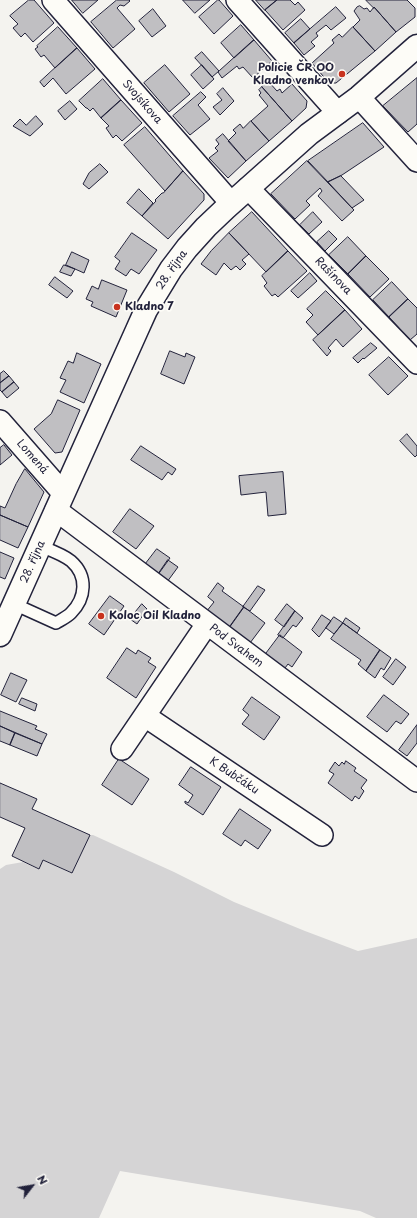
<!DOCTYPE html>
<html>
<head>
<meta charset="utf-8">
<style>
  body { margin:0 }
  #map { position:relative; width:417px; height:1218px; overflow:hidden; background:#f4f3ef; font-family:"Playpen Sans",sans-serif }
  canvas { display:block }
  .north { position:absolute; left:12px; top:1166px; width:40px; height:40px; -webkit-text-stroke:3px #fdfcf7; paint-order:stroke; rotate:59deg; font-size:11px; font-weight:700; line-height:16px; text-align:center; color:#22223b }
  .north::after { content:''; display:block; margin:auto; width:14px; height:18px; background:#22223b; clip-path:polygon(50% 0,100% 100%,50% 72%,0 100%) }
</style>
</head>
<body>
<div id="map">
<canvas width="417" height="1218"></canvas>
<div class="north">N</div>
</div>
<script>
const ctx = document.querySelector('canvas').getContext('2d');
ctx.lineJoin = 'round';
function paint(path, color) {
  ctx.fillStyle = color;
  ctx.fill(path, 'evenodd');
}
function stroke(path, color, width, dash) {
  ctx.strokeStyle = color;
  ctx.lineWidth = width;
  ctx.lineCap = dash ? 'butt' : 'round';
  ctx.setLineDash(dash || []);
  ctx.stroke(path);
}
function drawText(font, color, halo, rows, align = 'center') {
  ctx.font = font + ' "Playpen Sans",sans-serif';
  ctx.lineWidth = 3.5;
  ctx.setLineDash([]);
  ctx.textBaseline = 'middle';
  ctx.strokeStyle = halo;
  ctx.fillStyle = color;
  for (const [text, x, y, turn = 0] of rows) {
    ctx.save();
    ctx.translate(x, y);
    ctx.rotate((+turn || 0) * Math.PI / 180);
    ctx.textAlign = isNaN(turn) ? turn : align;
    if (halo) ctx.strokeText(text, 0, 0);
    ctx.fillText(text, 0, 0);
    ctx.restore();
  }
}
paint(new Path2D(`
  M89,835H93L174,872L234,902L305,931L358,951L417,938V1218H376L360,1211L120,1171L99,1218H0V869L6,865L23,862L38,869L42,860L71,873Z`), '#d5d4d5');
const building = new Path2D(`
  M29,0H34L54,23L33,42L25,33L21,37L13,28L18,24L10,16Z
  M72,0H98L83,13Z
  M117,0H129L130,1L124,6L120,5L117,8L135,29L113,48L91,22Z
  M183,0H210L195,13Z
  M218,0H219L233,16L214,34L199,17Z
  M256,0H277L265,10Z
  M277,0H290L295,5L298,2L305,10L283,30L265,10Z
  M366,0H407L415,8V17L396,32L374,7V8Z
  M360,6L364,9L367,8L370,12L374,7L396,32L375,51L353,27L360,20L354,11L357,7Z
  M336,7L346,18L331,30L326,25L316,33L318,36L311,42L315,46L304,55L294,43Z
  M153,9L166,26L152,37L139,21Z
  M301,19L310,29L294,43L285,33Z
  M241,25L254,40L234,58L221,43Z
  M58,27L77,48L55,68L44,55L41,57L35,49L38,47L37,46Z
  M353,27L375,51L336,83H329L312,63L334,43L332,40L339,34L342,37Z
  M254,40L272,61L253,78L243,67L239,69L237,66L222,78L218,72L219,71Z
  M77,48L95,69L66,94L53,78L44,87L40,82Z
  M202,52L219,71L212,77L195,58Z
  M165,65L190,94L169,112L144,83Z
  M202,65L214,79L203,89L191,75Z
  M417,78V124L408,132L383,106Z
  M103,79L121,100L101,118L93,108L90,111L87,108H86L79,101Z
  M268,81L277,91L280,89L282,93L292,84L307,101L306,108L292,121L262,87Z
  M262,87L292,121L269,141L251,121L268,106L259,95L261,93L259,90Z
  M223,88L234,101L220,115L213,107L222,100L217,94Z
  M201,92L206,97L198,105L210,119L190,135L173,116Z
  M121,100L142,123L122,141L116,135L113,138L106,128L109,126L101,118Z
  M70,101L77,109L65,120L58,111Z
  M36,116L43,124L30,136L13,126L20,119L26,125Z
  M251,121L269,141L246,161L228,141L236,133L233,130L240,124L243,128Z
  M363,123L384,147L342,175L328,182L308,161Z
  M145,127L183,171L165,191L124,145Z
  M223,134L246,161L228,178L209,158L218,151L215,148L219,144L216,140Z
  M307,161L354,210L342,221L318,196L322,191L320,188L306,201L310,205L295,219L271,194Z
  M100,164L108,172L89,189L83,184L89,173Z
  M183,171L204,194V200L168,239L142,216L156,201L155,200L162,193H163Z
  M341,176L364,200L352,208L328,182Z
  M139,189L153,203L142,216L127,203Z
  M252,212L288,251L266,272L229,233Z
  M313,212L322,222L309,234L300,225Z
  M329,231L337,239L325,251L317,242Z
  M132,233L157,250L139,274L131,269L126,276L115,269L120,261L115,257Z
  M229,233L249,254L242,260L246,264L240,270L236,266L231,270L224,263L216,275L201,264L211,251Z
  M348,237L366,256L348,274L329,255Z
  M288,251L307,271L278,297L275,294L272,296L264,286L267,283L262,276Z
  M72,252L89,260L84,273L66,265Z
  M366,256L389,279L370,297L348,274Z
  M64,265L75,269L71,276L60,272Z
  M310,273L317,281L298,298L291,291Z
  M55,277L73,291L67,298L49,285Z
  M102,280L127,290L116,317L91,306L93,302L86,299L92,286L98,289Z
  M392,282L408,299L389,317L373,300Z
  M326,291L345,310L318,335L306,322L313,315L307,309Z
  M408,299L417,308V334L410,340L389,317Z
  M345,310L362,329L343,347L336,339L328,348L331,351L327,356L313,340Z
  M371,343L377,348L364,359L363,358L358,363L353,358Z
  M170,351L185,357L186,353L195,357L184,384L161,374Z
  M77,353L101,364L84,403L60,392L66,380L60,378L68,361L73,363Z
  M389,357L408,376L388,395L369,375Z
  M4,371L9,376L0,383V374Z
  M9,376L14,382L2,392L0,390V383Z
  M14,382L19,388L7,398L2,392Z
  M58,400L80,410L62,452L55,453L34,429L51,414Z
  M407,434L417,446V455L415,457L400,441Z
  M4,445L12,455L0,465V448Z
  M141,446L176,469L172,475L168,472L162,480L131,460Z
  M25,469L44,492L28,527L0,515V506L5,508L16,484Z
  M283,472L286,514L268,516L266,492L241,495L239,476Z
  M130,509L154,526L136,549L113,532Z
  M0,515L28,527L18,548L0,540Z
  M157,549L170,558L157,576L144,566Z
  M0,552L14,558L5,579L0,577Z
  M168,560L178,567L167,582L157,576Z
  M218,583L224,588L222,591L244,607L229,628L206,612L214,602L208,597Z
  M258,586L265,590L250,611L243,607Z
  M110,596L124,606L104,635L89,624Z
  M142,604L147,609L137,624L130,619Z
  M287,604L295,611L284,627L275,620Z
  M244,607L265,623L250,643L229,628Z
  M295,611L303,618L296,627L293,625L283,638L278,635Z
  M322,615L331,621L319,637L312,630Z
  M334,617L343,623L334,634L326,628Z
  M346,618L360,628L357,633L343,623Z
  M343,623L380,650L366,671L358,664L361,660L331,639Z
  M280,635L302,652L292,667L288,664L285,668L265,655Z
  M127,648L136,654L138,650L151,658L148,662L156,667L136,698L107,678Z
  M380,650L391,658L384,670L381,668L375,678L366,671Z
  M396,659L406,667L393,685L383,677Z
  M11,673L27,680L16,702L1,695Z
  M384,695L409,714L401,724L396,721L387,732L367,717Z
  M252,697L280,717L264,740L242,724L249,715L243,710Z
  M22,698L37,704L35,711L19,704Z
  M0,711L37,726L35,729L47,734L42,744L0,726Z
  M417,725V743L407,756L399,750Z
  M0,726L15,733L10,745L0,741Z
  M15,733L42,744L37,756L10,745Z
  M119,759L149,779L132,805L102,785Z
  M346,761L356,768L354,771L367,780L361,788L364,791L359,799L355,796L352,801L328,783L334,774L329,771L335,762L339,766L342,762L344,764Z
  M191,767L221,787L203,815L185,803V801L188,803L193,795L179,785Z
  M0,783L37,799L32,809L90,835L72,873L43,860L39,869L12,856L25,828L0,817Z
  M240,809L271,830L258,849L245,840L241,846L223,834Z`);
paint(building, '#c0bfc2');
stroke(building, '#22223b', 1);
const service = new Path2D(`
  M14,604L56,623C61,620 67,617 71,613C86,598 88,576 71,561C62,554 50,550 40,546`);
const minor = new Path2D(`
  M53,0L231,203
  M237,0L338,113
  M359,97L417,161
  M248,188L417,363
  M0,421L63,493
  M56,510L417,781
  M145,716L322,835
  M122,749L207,624`);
const secondary = new Path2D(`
  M0,635L137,330L146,310L171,269L187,248L206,227L226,208L309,134L359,97L417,46`);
stroke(service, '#22223b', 14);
stroke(minor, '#22223b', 24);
stroke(secondary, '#22223b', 25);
stroke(service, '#fdfcf7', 11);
stroke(minor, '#fdfcf7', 21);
stroke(secondary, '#fdfcf7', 22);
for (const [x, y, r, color] of [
  [342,74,4,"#c8321e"],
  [117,307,4,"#c8321e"],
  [101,616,4,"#c8321e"]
]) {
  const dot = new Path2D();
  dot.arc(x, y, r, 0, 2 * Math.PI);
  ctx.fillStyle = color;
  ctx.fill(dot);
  stroke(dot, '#fdfcf7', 1.5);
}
drawText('bold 11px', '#22223b', '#fdfcf7', [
  ["Policie ČR OO",334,68,"right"],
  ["Kladno venkov",334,81,"right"],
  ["Kladno 7",125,307],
  ["Koloc Oil Kladno",109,616]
], 'left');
drawText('11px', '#22223b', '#fdfcf7', [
  ["Svojsíkova",142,102,49],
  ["28. října",172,270,-55],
  ["Rašínova",333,276,46],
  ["Lomená",32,457,49],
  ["28. října",33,562,-66],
  ["Pod Svahem",236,646,37],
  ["K Bubčáku",234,776,34]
]);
</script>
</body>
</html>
